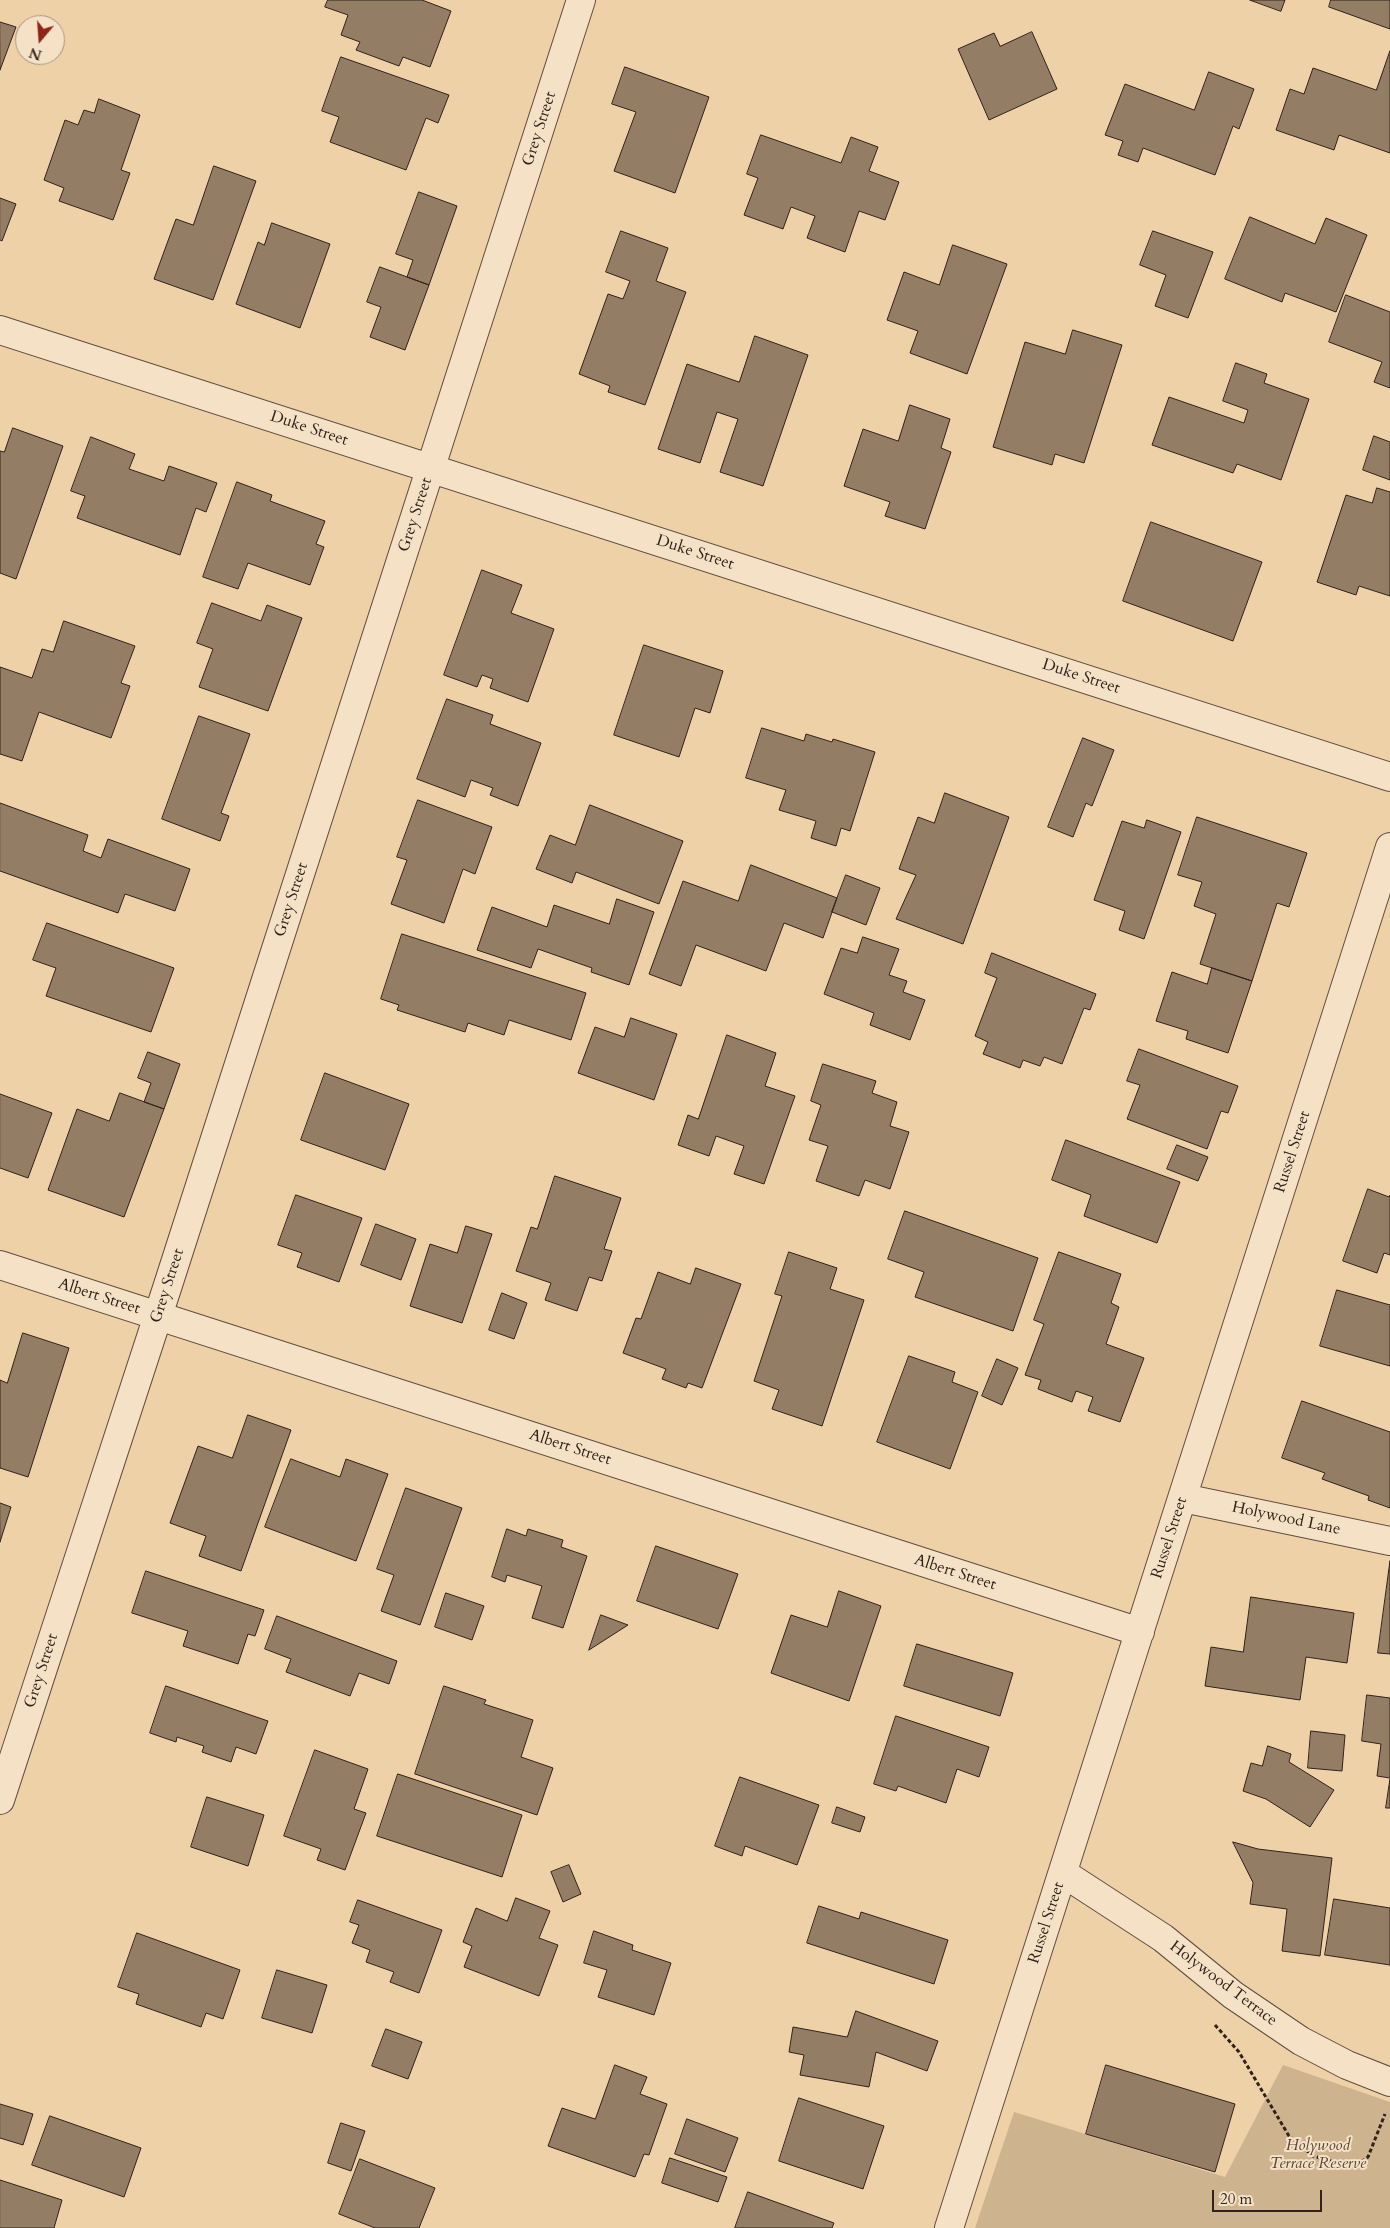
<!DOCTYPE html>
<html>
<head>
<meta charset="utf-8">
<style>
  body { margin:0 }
  #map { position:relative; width:1390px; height:2228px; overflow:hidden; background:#eed1a7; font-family:Cardo,serif }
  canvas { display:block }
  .north { position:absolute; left:15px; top:15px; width:50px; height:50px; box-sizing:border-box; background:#f4e1c6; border:1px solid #a69582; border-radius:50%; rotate:198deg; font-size:14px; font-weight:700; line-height:20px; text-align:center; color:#31221c }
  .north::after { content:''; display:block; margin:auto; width:18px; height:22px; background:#8f2418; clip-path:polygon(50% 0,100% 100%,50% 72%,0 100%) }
  .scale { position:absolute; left:1212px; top:2190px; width:110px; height:22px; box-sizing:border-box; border:2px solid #31221c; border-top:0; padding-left:6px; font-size:15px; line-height:18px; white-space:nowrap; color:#31221c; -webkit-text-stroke:4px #f4e1c6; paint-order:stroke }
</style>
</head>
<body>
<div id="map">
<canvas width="1390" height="2228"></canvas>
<div class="north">N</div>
<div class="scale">20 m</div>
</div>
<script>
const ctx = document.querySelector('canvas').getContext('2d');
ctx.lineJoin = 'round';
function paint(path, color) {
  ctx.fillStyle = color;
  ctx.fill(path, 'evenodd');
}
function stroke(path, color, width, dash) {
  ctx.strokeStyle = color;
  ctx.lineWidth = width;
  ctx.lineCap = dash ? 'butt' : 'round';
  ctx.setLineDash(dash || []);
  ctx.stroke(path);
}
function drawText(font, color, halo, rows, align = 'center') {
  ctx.font = font + ' Cardo,serif';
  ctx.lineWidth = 4;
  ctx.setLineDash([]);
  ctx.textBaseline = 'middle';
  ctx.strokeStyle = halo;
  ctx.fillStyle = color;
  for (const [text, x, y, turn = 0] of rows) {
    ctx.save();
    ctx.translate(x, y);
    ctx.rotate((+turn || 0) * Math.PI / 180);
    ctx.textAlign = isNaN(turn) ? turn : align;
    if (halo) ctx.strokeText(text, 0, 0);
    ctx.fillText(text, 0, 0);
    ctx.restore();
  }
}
paint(new Path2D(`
  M1283,2065L1390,2102V2228H975L1014,2112L1225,2177Z`), '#ceb38f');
const building = new Path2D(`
  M328,0H422L451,11L430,67L403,57L399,66L356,50L360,42L341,35L348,15L325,7Z
  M1250,0H1285L1281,11Z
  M1331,0H1390V29L1329,7Z
  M0,22L16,27L0,70Z
  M1032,32L1057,89L989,120L958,49L994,33L1000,46Z
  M1390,51V153L1339,135L1334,150L1276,130L1290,89L1304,94L1313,68L1376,90Z
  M341,57L449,95L438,123L426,118L406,170L330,142L339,117L322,111Z
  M625,67L709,97L675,193L614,171L636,112L612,104Z
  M1209,72L1254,89L1239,129L1233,126L1215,175L1143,148L1138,162L1118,155L1123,141L1105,135L1125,84L1194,110Z
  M99,99L140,115L121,170L130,173L113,220L59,201L64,188L44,180L65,120L78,125L84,110L94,113Z
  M761,135L841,163L851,137L878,147L869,171L899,182L885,220L859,211L845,252L807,238L815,216L791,207L783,229L744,215L758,178L747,174Z
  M214,166L256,181L213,300L154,279L176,219L193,225Z
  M419,192L457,206L429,285L407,277L413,260L396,254Z
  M0,198L16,204L2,241L0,240Z
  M1250,217L1315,244L1326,218L1367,235L1336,312L1285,293L1282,302L1225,279Z
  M272,223L330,244L300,328L236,304L258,242L264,245Z
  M621,231L668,248L656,281L686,292L645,405L608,392L610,386L579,374L608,294L623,299L630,281L606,272Z
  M1153,231L1213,252L1188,318L1155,306L1166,275L1140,265Z
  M953,245L1007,264L967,374L910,353L918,331L887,320L904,272L939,285Z
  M380,267L429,285L405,350L370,337L381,307L367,302Z
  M1346,295L1390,312V388L1374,382L1382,362L1329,342Z
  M1073,330L1122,345L1084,463L1055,454L1052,465L993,447L1025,342L1065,354Z
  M755,336L808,355L763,486L720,472L738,419L717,412L700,463L658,449L687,364L739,382Z
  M1236,363L1267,374L1264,383L1309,399L1281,480L1237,464L1233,473L1152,445L1169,397L1244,423L1248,410L1223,401Z
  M910,405L950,419L941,448L951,452L925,529L885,516L890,502L844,486L863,429L898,441Z
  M13,428L63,446L16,579L0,573V451L4,452Z
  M1374,436L1390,442V480L1363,470Z
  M91,437L135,454L129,469L164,481L169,466L217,483L206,512L196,508L180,555L77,518L85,496L71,491Z
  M237,482L272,495L270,501L325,521L316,544L324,547L310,585L248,563L238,589L203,577Z
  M1377,488L1390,492V596L1359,586L1356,595L1317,582L1346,495L1372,503Z
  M1151,522L1262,562L1233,641L1123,601Z
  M482,570L522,585L511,613L554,629L528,702L490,688L493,679L482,675L477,687L444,675Z
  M212,603L261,621L267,605L302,618L268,711L199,687L213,649L197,643Z
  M64,621L135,646L121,683L130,686L111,738L39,712L22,761L0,754V667L32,678L42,649L53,652Z
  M644,645L723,671L710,713L695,708L679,757L614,735Z
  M447,699L493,715L490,724L541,743L518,806L490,795L493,788L471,780L465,797L417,779Z
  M199,716L250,734L221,813L229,816L220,841L162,819Z
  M762,728L804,741L806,734L832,742L833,739L875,752L850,831L841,828L836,846L811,838L816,821L779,810L786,790L746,778Z
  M1083,738L1114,750L1092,806L1086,803L1073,837L1048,827Z
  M945,793L1009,817L963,944L896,919L916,875L899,869L918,817L934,823Z
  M418,800L492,827L475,874L463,869L444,923L391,904L407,860L397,857Z
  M0,803L88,835L83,851L101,858L108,839L190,869L175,911L125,894L118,913L0,871Z
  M590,805L683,841L659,904L576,872L572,883L536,869L550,835L575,845Z
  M1197,817L1307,853L1289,907L1277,903L1252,981L1200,964L1216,914L1194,906L1202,882L1178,875Z
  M1147,820L1181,832L1144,939L1119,930L1125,911L1094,900L1122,821L1144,828Z
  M751,865L837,898L823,938L784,923L766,971L696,945L681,986L649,974L683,881L738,901Z
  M846,875L880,888L866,925L832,912Z
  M617,899L654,912L629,985L591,972L592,968L538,949L531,968L477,950L492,907L547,927L554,905L609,924Z
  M47,923L174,968L151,1032L46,996L56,968L33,960Z
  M402,934L586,993L571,1040L509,1020L504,1035L468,1023L465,1032L397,1010L399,1005L381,999Z
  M863,937L899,949L889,975L907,981L903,992L925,1000L910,1040L870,1025L874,1013L824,994L841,948L857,953Z
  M992,953L1096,994L1090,1010L1084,1008L1062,1064L1044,1057L1040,1066L1023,1060L1020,1068L983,1054L988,1042L975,1036L997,978L985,973Z
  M1212,968L1252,981L1228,1053L1186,1039L1188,1031L1156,1021L1172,972L1207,984Z
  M631,1018L677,1034L654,1100L578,1073L595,1027L624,1037Z
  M727,1035L776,1053L765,1086L795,1096L764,1184L734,1174L744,1146L716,1136L709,1156L678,1145L688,1115L698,1119Z
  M1139,1049L1238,1086L1228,1113L1221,1111L1207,1149L1127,1119L1140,1085L1127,1081Z
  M148,1052L180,1064L164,1109L144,1102L151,1083L138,1078Z
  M823,1064L876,1081L872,1093L897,1102L890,1126L909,1132L890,1189L865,1180L859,1196L816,1181L828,1146L809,1140L821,1105L811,1101Z
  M325,1073L409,1104L385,1170L301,1140Z
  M120,1093L164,1109L124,1217L48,1190L77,1109L109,1121Z
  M0,1094L52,1113L28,1178L0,1168Z
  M1066,1140L1180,1182L1157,1243L1084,1216L1091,1195L1052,1180Z
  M1177,1145L1208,1157L1198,1181L1167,1169Z
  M555,1176L621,1198L604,1249L612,1251L602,1281L589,1277L577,1311L545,1300L551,1283L516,1271L531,1227L537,1229Z
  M1368,1189L1389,1197L1390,1195V1255L1384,1253L1377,1273L1343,1261Z
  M296,1195L362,1218L339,1282L297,1267L302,1253L278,1245Z
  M905,1211L1038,1258L1013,1331L915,1297L924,1272L888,1259Z
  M376,1224L416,1239L401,1280L361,1265Z
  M466,1226L492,1234L462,1323L410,1306L430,1244L457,1253Z
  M789,1252L837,1268L830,1289L864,1300L822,1426L772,1409L779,1390L754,1381L782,1296L775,1294Z
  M1059,1252L1121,1274L1111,1303L1119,1307L1106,1344L1144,1358L1120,1422L1088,1411L1093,1397L1076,1391L1072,1402L1038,1389L1041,1380L1025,1375L1044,1324L1034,1320Z
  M696,1268L741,1284L702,1388L688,1383L686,1388L662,1379L666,1369L623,1353L636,1318L641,1319L658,1272L690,1284Z
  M1337,1290L1390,1305V1366L1320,1346Z
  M502,1293L527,1303L514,1339L489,1330Z
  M23,1333L69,1348L28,1477L0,1468V1380L7,1383Z
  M909,1356L955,1372L952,1382L978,1392L950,1469L877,1442Z
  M997,1359L1018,1368L1002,1405L982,1396Z
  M1302,1401L1390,1432V1508L1368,1500L1369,1496L1322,1479L1325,1473L1282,1458Z
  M248,1415L291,1430L241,1571L199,1556L206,1536L170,1523L198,1446L232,1458Z
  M291,1459L340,1477L346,1459L388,1474L356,1561L265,1527Z
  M406,1488L462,1508L420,1625L381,1611L394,1575L377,1569Z
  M0,1503L11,1507L0,1542Z
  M507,1529L526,1536L528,1529L563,1540L561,1547L587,1556L563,1628L532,1618L542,1586L507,1575L505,1582L492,1577Z
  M656,1546L738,1574L718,1629L637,1601Z
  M1390,1561V1654L1378,1653Z
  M146,1571L264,1610L255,1636L248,1634L238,1664L183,1646L188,1631L132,1613Z
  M839,1591L881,1606L849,1701L771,1673L791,1615L827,1627Z
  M446,1593L484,1606L472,1640L435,1627Z
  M1251,1597L1354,1613L1347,1663L1306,1657L1300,1700L1205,1686L1211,1647L1243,1652Z
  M601,1615L628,1625L589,1650Z
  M277,1616L397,1661L389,1684L359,1673L350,1696L286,1672L291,1659L265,1649Z
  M917,1644L1013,1673L1000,1716L904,1686Z
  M166,1686L268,1721L256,1754L236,1747L231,1762L202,1752L204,1746L177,1737L176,1742L150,1733Z
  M444,1686L486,1700L484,1704L533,1720L521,1757L553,1768L537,1815L415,1774Z
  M1367,1695L1390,1698V1778L1377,1776L1381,1744L1362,1741Z
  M896,1716L989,1747L979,1777L957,1769L946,1803L898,1786L896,1791L874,1784Z
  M1311,1731L1345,1735L1342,1771L1308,1768Z
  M1268,1746L1291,1754L1289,1762L1334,1790L1310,1827L1266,1799L1243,1791L1251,1763L1262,1766Z
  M315,1750L368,1769L354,1809L366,1813L345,1870L317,1860L321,1849L284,1836Z
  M398,1774L522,1815L502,1877L377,1836Z
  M740,1777L819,1805L797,1865L745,1846L742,1856L715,1846Z
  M1390,1779V1808H1386Z
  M207,1797L264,1815L248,1866L191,1847Z
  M837,1807L865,1817L860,1832L832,1823Z
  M1233,1842L1258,1849L1332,1858L1320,1956L1282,1951L1287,1909L1250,1904L1253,1883Z
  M569,1865L581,1894L563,1902L551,1872Z
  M516,1898L550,1911L539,1938L558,1945L539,1996L464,1967L472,1946L463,1942L476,1908L507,1921Z
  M1334,1899L1390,1908V1965L1325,1955Z
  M358,1900L442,1930L419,1993L390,1982L394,1972L366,1962L370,1950L352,1943L359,1925L350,1922Z
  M819,1906L859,1919L861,1912L948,1940L934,1984L807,1943Z
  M594,1931L633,1945L632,1950L671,1963L654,2015L598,1997L607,1970L584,1963Z
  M137,1933L240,1970L223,2019L206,2013L201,2027L136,2004L139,1994L118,1987Z
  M277,1970L327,1985L312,2033L262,2018Z
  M856,2011L938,2041L927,2071L876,2052L869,2087L800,2075L804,2055L789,2052L793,2027L847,2037Z
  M386,2029L422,2042L408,2079L372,2066Z
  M615,2065L647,2077L640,2094L667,2104L649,2155L644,2154L635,2177L548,2146L562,2108L595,2119Z
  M1106,2065L1235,2104L1215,2172L1086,2134Z
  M799,2098L884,2126L863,2189L779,2161Z
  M0,2104L33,2114L23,2145L0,2138Z
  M50,2116L141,2148L124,2197L32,2165Z
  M687,2119L738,2138L725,2172L675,2154Z
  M341,2123L365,2131L351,2171L328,2163Z
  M670,2158L727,2177L718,2202L662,2183Z
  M360,2159L435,2188L419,2228H375L339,2214Z
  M0,2180L62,2200L54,2228H0Z
  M748,2192L834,2223L832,2228H735Z`);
paint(building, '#937d64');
stroke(building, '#31221c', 1);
const minor = new Path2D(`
  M0,330L1390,777
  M0,1265L1140,1632
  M1183,1498L1390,1541
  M0,1800L168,1285L581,0
  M1063,1873L1163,1938L1233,1995L1301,2041L1347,2065L1390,2082
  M949,2228L1390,847`);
stroke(minor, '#604e3f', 30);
stroke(new Path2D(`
  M1215,2025L1239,2052L1289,2136L1313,2156L1334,2162H1361L1368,2157L1385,2114`), '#31221c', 3, [4, 2.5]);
stroke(minor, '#f4e1c6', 28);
drawText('16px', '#31221c', '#f4e1c6', [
  ["Grey Street",540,129,-72],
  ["Duke Street",309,429,18],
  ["Grey Street",416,515,-72],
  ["Duke Street",695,553,18],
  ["Duke Street",1081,677,18],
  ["Grey Street",292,900,-72],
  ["Russel Street",1293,1152,-72],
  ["Grey Street",168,1286,-72],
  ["Albert Street",99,1297,18],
  ["Albert Street",570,1448,18],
  ["Holywood Lane",1286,1519,12],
  ["Russel Street",1170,1538,-72],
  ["Albert Street",955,1573,18],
  ["Grey Street",42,1671,-72],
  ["Russel Street",1047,1923,-72],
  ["Holywood Terrace",1223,1984,37]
]);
drawText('italic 16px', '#584639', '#f4e1c6', [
  ["Holywood",1318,2146],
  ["Terrace Reserve",1318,2164]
]);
</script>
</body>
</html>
